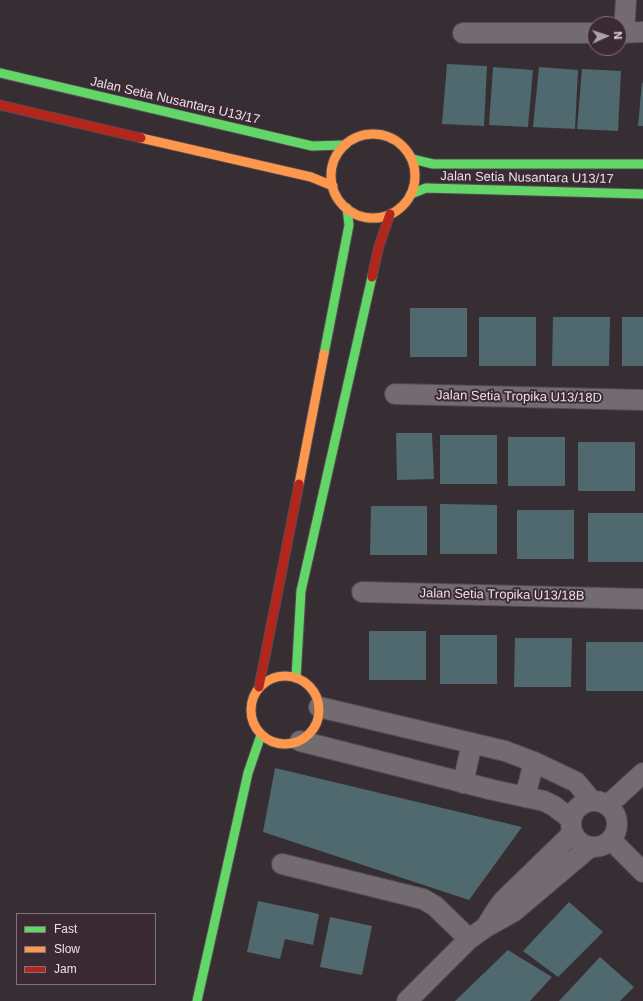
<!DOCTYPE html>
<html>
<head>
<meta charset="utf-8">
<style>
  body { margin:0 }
  #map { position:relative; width:643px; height:1001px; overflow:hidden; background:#372e33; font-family:Arial,sans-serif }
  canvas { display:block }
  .legend { position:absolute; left:16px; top:913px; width:140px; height:72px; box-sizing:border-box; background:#3b2a34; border:1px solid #82737b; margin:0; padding:5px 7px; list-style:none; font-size:12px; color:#ece0e6 }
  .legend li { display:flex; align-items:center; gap:8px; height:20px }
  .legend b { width:20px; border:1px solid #82737b }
  .north { position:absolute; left:587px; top:16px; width:40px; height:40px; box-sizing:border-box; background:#3b2a34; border:1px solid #82737b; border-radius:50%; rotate:87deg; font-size:11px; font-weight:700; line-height:16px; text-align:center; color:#ece0e6 }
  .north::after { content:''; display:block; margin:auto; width:14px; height:18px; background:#ada2a7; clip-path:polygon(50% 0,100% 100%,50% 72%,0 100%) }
</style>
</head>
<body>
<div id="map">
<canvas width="643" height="1001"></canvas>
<ul class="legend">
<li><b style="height:5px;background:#63d668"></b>Fast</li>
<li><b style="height:5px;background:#ff974d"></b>Slow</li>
<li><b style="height:5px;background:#b3261e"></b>Jam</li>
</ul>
<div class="north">N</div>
</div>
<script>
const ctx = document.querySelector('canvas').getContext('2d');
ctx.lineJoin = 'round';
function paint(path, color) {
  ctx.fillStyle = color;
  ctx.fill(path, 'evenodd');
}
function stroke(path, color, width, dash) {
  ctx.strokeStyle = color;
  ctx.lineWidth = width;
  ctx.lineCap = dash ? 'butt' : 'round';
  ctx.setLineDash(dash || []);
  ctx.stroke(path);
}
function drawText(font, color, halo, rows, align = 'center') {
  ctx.font = font + ' Arial,sans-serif';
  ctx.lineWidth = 4;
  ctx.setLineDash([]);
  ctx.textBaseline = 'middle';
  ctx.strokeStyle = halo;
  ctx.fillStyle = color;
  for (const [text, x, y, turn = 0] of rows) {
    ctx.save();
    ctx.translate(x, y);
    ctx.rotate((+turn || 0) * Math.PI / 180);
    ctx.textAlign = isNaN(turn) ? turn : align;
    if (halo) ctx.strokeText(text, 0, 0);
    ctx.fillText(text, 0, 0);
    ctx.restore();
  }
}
paint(new Path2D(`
  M447,64L487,66L484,126L442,124Z
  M493,67L533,70L528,127L489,125Z
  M539,67L578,70L575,129L533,127Z
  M582,69L621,71L618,131L577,129Z
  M642,82L643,83V126H638Z
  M410,308H467V357H410Z
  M479,317H536V366H479Z
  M553,317H610L609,366H552Z
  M622,317H643V366H622Z
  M396,433H432L434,479L397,480Z
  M440,435H497V484H440Z
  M508,437H565V486H508Z
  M578,442H635V491H578Z
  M440,504L497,505V554H440Z
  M371,506H427V555H370Z
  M517,510H574V559H517Z
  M588,513H643V562H588Z
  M369,631H426V680H369Z
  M440,635H497V684H440Z
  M515,638H572L571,687H514Z
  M586,642H643V691H586Z
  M275,768L522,827L469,900L263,832Z
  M258,901L319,914L313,945L285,939L280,959L247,952Z
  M569,902L603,932L558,977L523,951Z
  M330,917L372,926L362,975L320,967Z
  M508,950L552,977L530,1001H455Z
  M600,957L634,987L620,1001H559Z`), '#4f696e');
const street = new Path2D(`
  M463,33H595
  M619,33L643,32
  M624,33L626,0
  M395,394L643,400
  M362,592L643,599
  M319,707L505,751L534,762L576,782L592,801
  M300,741L493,790L544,801L554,806L571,819
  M463,783L472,743
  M525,797L534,762
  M571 824a23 23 0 1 1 46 0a23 23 0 1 1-46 0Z
  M608,805L643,773
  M611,840L643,872
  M282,864L423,899L435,906L469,939
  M487,925L497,909L504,900L573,833
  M407,1001L469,939L486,927L513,912L590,847`);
const fast = new Path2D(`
  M0,73L312,146L345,145
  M412,159L433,164H643
  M411,194L426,188L643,194
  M324,354L349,225L347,208
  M296,678L301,591L372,277
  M197,1001L248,773L261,735`);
const slow = new Path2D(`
  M331 176a42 42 0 1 1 84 0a42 42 0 1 1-84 0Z
  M141,138L311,177L333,186
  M299,484L324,354
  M251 710a34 34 0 1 1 68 0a34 34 0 1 1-68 0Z`);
const jam = new Path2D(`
  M0,105L141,138
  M372,277L379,246L390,214
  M259,687L299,484`);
stroke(street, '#544b50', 22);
stroke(fast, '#544b50', 11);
stroke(slow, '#544b50', 11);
stroke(jam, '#544b50', 11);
stroke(street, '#726b6f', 20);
stroke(fast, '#63d668', 9);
stroke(slow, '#ff974d', 9);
stroke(jam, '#b3261e', 9);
drawText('13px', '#ece0e6', '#3b2a34', [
  ["Jalan Setia Nusantara U13/17",175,101,13],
  ["Jalan Setia Nusantara U13/17",527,178,1],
  ["Jalan Setia Tropika U13/18D",519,397,1],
  ["Jalan Setia Tropika U13/18B",502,595,1]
]);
</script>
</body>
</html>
